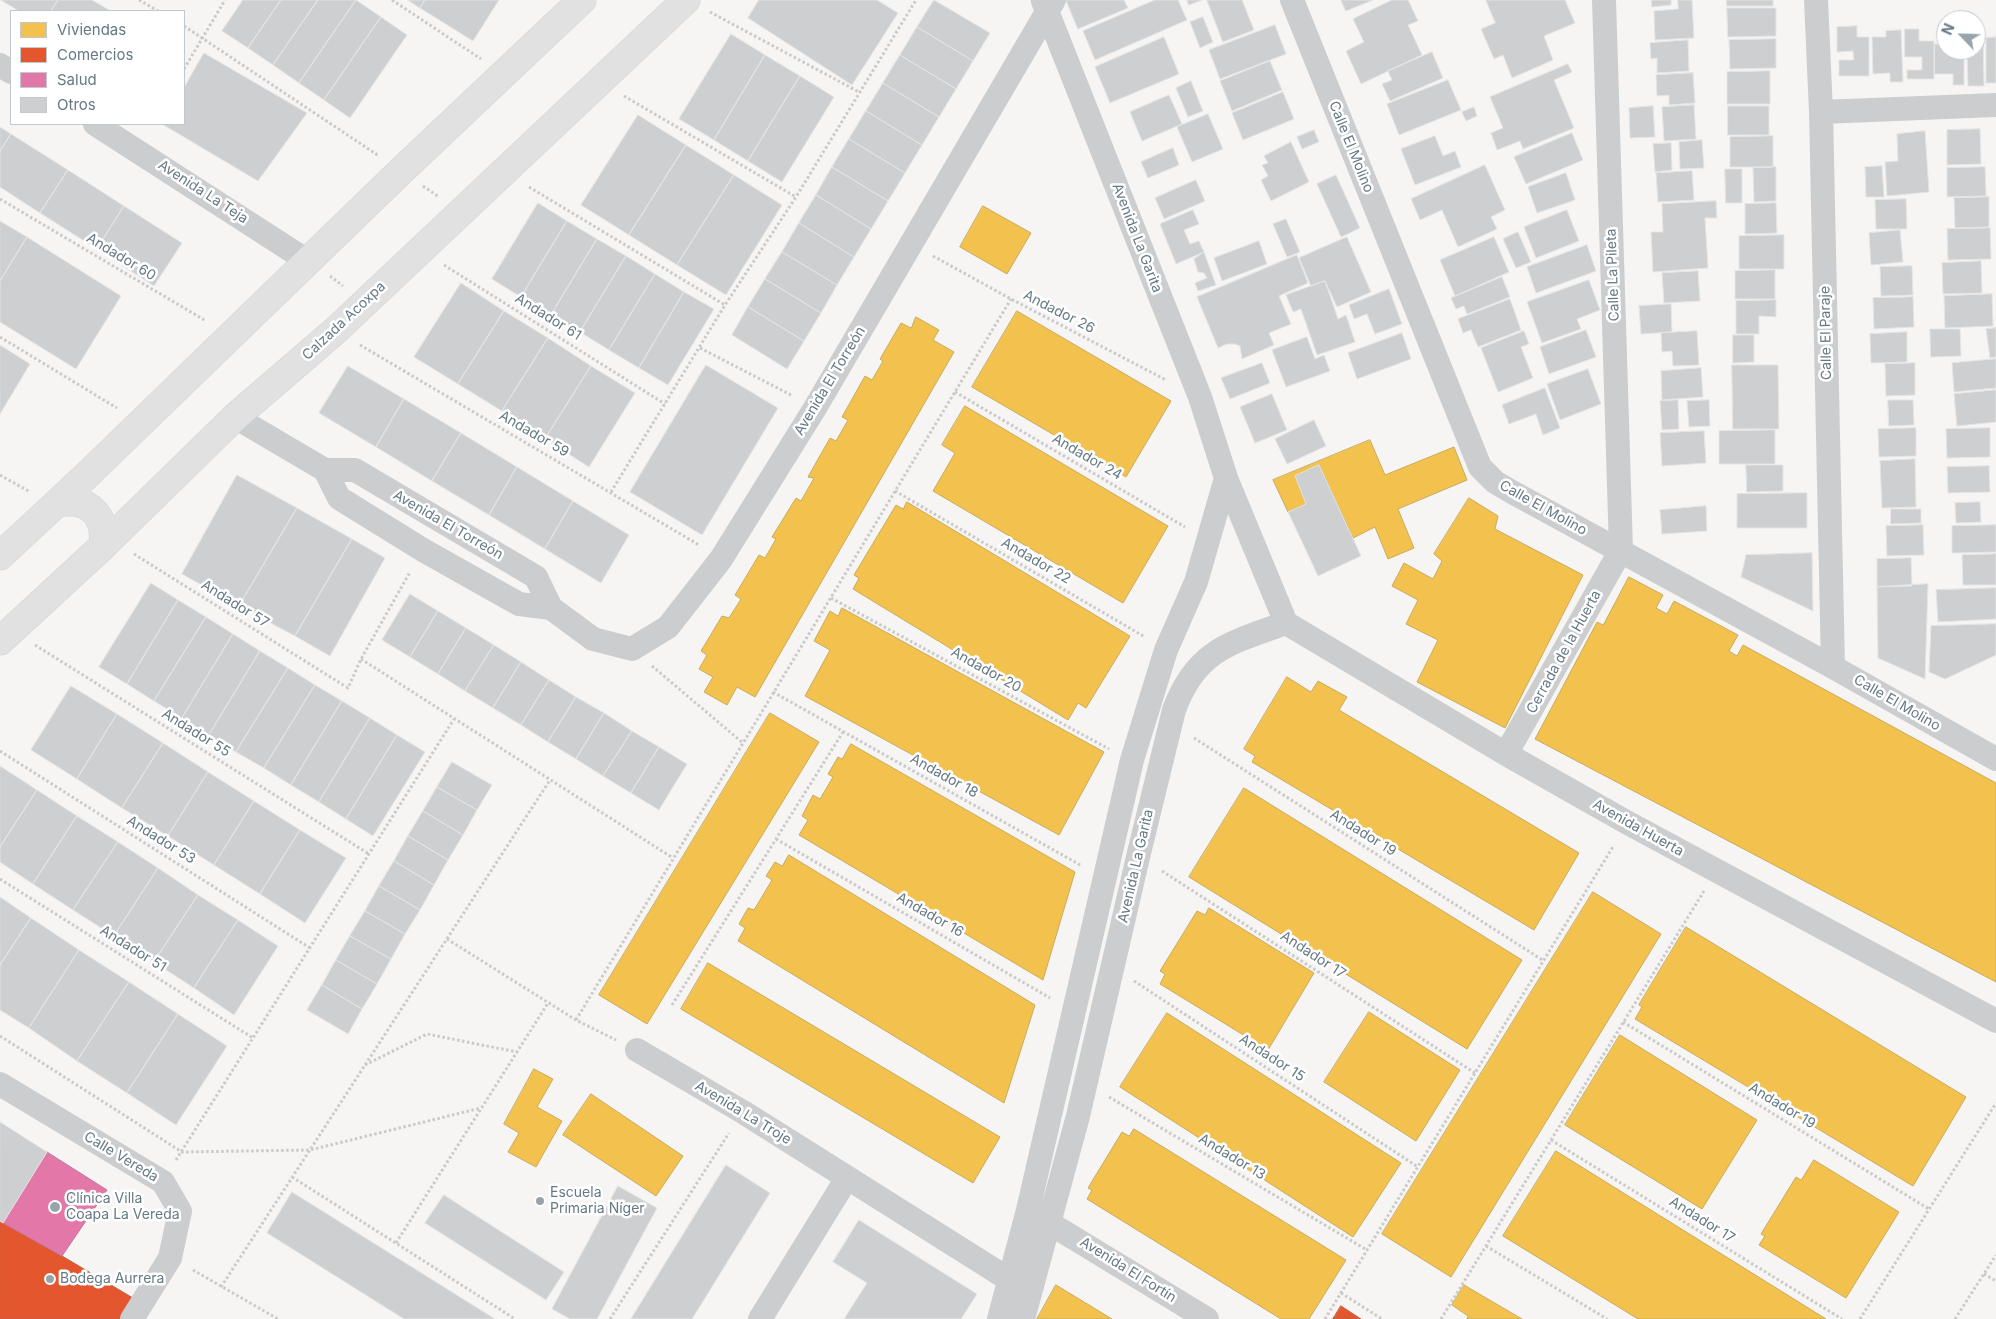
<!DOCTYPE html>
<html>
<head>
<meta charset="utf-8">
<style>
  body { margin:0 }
  #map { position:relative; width:1996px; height:1319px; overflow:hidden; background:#f6f5f4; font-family:Inter,sans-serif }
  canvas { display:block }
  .legend { position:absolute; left:10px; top:10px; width:175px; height:115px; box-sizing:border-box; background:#fff; border:1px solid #c1c9ce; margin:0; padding:6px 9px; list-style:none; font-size:15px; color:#657985 }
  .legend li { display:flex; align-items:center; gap:10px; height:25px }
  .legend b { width:25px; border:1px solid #c1c9ce }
  .north { position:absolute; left:1936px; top:10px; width:50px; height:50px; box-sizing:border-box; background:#fff; border:1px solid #c1c9ce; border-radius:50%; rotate:294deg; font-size:14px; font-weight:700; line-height:20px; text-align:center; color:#657985 }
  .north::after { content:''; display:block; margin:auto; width:18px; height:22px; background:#98a4ac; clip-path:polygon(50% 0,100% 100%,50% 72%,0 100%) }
</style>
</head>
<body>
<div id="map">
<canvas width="1996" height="1319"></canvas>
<ul class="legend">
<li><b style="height:14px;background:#f2c14e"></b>Viviendas</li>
<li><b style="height:14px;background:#e4572e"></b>Comercios</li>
<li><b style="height:14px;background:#e377a8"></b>Salud</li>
<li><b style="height:14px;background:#cecfd0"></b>Otros</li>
</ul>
<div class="north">N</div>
</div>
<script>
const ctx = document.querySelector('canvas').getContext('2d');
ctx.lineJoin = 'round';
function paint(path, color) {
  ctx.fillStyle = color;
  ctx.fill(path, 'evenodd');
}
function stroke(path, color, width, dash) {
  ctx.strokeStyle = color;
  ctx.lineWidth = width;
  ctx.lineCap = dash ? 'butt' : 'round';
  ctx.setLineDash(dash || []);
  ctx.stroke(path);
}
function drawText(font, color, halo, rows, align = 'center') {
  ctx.font = font + ' Inter,sans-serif';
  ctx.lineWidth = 5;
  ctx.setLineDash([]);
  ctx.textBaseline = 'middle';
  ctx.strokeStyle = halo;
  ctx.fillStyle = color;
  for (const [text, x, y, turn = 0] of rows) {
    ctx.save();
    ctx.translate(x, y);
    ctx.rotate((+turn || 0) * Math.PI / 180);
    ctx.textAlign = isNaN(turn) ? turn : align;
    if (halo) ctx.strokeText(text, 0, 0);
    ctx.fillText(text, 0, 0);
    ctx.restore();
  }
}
const homes = new Path2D(`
  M983,206L1031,233L1007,274L960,247Z
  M1017,311L1171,401L1126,477L972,387Z
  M916,317L939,330L933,340L954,352L755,697L737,687L727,705L704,692L713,677L699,669L707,655L701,651L722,616L729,618L741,599L735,595L759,555L765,558L776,539L772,537L796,498L801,501L814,478L808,477L830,438L836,441L848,420L842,417L865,376L872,380L883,361L880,359L901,323L911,328Z
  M965,406L1168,526L1123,603L933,491L955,453L942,445Z
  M1370,440L1385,475L1454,447L1467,480L1398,509L1414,548L1388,559L1375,527L1353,538L1319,465L1295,476L1306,504L1288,512L1273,480Z
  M1469,498L1498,516L1495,529L1583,575L1505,728L1417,682L1438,640L1406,624L1418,600L1392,586L1404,563L1433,579L1442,561L1434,554Z
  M907,502L1130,636L1086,708L1078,703L1068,720L853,589L859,578L854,575L896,505L903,509Z
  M1629,577L1663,595L1656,608L1667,614L1674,601L1738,635L1729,651L1737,656L1743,645L1996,783V982L1535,739L1597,622L1603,625Z
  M842,608L1104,752L1059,835L805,696L830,650L814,641L830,611L838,616Z
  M1287,677L1311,692L1318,681L1347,697L1339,710L1579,853L1534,930L1252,762L1255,756L1244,749Z
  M770,713L819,742L647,1024L599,995Z
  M851,744L1075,872L1043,980L799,835L808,820L802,816L813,795L820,799L833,777L828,774L838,757L842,759Z
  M1244,788L1522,960L1467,1049L1189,877Z
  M789,855L1035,1005L1004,1103L738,941L745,928L739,924L748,908L754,910L772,880L766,876L775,862L782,866Z
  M1593,892L1661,934L1451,1277L1382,1234Z
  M1209,908L1314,973L1268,1050L1160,984L1165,974L1160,971L1197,911L1205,915Z
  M1686,927L1966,1097L1913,1186L1635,1019L1642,1007L1639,1005Z
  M708,963L1000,1137L973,1183L681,1009Z
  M1369,1012L1460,1070L1416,1141L1324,1082Z
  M1167,1013L1401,1163L1353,1237L1120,1087Z
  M1620,1035L1757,1120L1702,1209L1565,1125Z
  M534,1069L553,1079L537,1107L562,1121L536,1167L508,1152L519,1133L504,1124Z
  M591,1094L683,1156L656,1196L563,1135Z
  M1134,1129L1346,1260L1309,1319H1281L1087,1199L1092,1190L1088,1188L1122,1132L1129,1136Z
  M1556,1151L1826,1319H1638L1503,1236Z
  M1814,1160L1899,1212L1846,1298L1759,1245L1765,1236L1761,1234L1796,1177L1801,1180Z
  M1056,1285L1112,1319H1037Z
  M1464,1285L1522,1319H1467L1468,1316L1452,1305Z`);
paint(homes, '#f2c14e');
stroke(homes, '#c8ab5e', 1);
const shops = new Path2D(`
  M0,1221L62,1256L138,1301L126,1319H0Z
  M1341,1306L1361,1319H1333Z`);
paint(shops, '#e4572e');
stroke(shops, '#be6148', 1);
const health = new Path2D(`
  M47,1152L107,1190L62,1256L3,1223Z`);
paint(health, '#e377a8');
stroke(health, '#bd789e', 1);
const building = new Path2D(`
  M1,0H58L51,11H19Z
  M58,0H92L111,11H51Z
  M243,0H281L248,48L222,31Z
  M281,0H318L273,65L248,48Z
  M318,0H356L299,83L273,65Z
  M356,0L381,17L324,100L299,83Z
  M408,0H425L420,8Z
  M425,0H499L473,41L420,8Z
  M759,0H877L898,13L852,85L748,18Z
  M934,0L990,33L973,61L917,27Z
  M1066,0H1124L1128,8L1078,29Z
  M1155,0H1178L1187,20L1095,60L1083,31Z
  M1187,0H1202L1189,5Z
  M1207,0H1242L1254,30L1223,42Z
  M1341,0H1373L1346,11Z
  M1392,0H1408L1418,21L1408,25L1422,55L1361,84L1346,51L1364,42L1353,19Z
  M1486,0H1565L1575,23L1544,36L1553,60L1512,78L1503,55L1494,59L1481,29L1495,23Z
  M1652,0H1671V5L1652,7Z
  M1678,0H1692L1694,38L1655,40L1654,11L1678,9Z
  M1727,0H1773V6H1727Z
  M1727,8H1776V36L1728,37Z
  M381,17L407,35L350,118L324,100Z
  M1203,17L1213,42L1200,48L1190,22Z
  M1275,25L1286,54L1220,79L1209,50Z
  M1857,26V37H1869V76H1839V60H1854L1853,51L1837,52V27Z
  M917,27L973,61L956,89L900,55Z
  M1905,29H1919V41H1934V79H1907V70H1922V57H1905Z
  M1901,30L1903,82H1890V73L1873,74L1872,37H1886V31Z
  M731,34L765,55L714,140L679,119Z
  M1976,34H1983L1984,86H1968L1967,50H1976Z
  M1164,37L1179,74L1110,103L1095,67Z
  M1996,37V83H1986V38Z
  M1776,39V68L1730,69L1729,40Z
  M1688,40L1689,71L1657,73V58L1651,59L1650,43Z
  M1935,44H1946V50H1964V85H1953V74H1935Z
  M1432,52L1443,78L1390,101L1382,84L1392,80L1388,71Z
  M204,53L307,113L258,181L162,124H184V88Z
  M765,55L800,76L748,161L714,140Z
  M900,55L956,89L939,117L883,83Z
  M1270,61L1282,90L1232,111L1220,81Z
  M1568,64L1572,72L1554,80L1574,128L1523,149L1520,141L1497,150L1491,133L1503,128L1490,97Z
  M1770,71V104H1727V72Z
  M1693,73L1695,103L1669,105V95L1657,96L1656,75Z
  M800,76L834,97L782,182L748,161Z
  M1448,80L1461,110L1399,135L1387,104Z
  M1191,81L1203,111L1188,117L1176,88Z
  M883,83L939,117L922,145L866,111Z
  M1283,92L1294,119L1243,140L1232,113Z
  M1169,95L1182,124L1142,141L1130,112Z
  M1694,105L1696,139L1664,141L1662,107Z
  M1653,106L1655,137L1630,138L1629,108Z
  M1728,106H1769V135H1728Z
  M1474,107L1477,116L1466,121L1462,112Z
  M866,111L922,145L905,173L849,139Z
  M1208,114L1223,149L1192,162L1177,127Z
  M638,115L686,145L629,235L581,205Z
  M0,127L11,134L0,151Z
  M1980,129L1981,164L1947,165V130Z
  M1314,130L1319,142L1302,149L1297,137Z
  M1925,131L1929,192L1887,196L1885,162L1898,161L1897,134Z
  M1572,133L1583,160L1526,184L1514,157Z
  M11,134L68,170L40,213L0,187V151Z
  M1435,136L1443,156L1455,151L1461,167L1415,185L1401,149Z
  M1773,136V167H1730V137Z
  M849,139L905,173L888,201L832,167Z
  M1702,140L1704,168L1680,169L1679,142Z
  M1291,142L1309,182L1271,201L1261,180L1268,176L1262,165L1268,163L1264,156Z
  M1671,143L1672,170L1655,172L1653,144Z
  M686,145L734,175L677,265L629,235Z
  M1173,148L1179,165L1148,178L1141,162Z
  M1485,165L1505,210L1491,217L1497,229L1458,247L1442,210L1420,220L1411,199Z
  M1882,166L1884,197H1866L1865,167Z
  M832,167L888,201L871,229L816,195Z
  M1776,167V201L1754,202L1753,168Z
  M1985,167L1986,196L1947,197V168Z
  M1725,169H1742V203H1726Z
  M68,170L124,206L97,249L40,213Z
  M1692,171L1694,200L1658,202L1656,173Z
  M1566,173L1575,200L1537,213L1528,187Z
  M734,175L782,205L726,295L677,265Z
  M1336,175L1360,228L1341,237L1317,184Z
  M1196,180L1205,201L1164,219L1155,198Z
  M816,195L871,229L854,257L799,223Z
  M1989,197V227L1955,228L1954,198Z
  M1906,199L1907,229H1876L1875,200Z
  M1716,201L1717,218H1705L1708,268L1653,272L1651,232H1663L1662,204Z
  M538,203L567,221L521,297L492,279Z
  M1776,203L1777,233L1745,234V204Z
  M124,206L182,243L154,286L97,249Z
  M1193,210L1199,224L1184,230L1190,244L1199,241L1204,252L1176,264L1160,224Z
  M1567,210L1579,241L1536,258L1524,227Z
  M1286,219L1300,252L1287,257L1273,224Z
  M0,221L27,237L0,281Z
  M567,221L597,239L551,315L521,297Z
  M799,223L854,257L837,285L782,252Z
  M1990,228L1991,259L1948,260L1947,229Z
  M1900,230L1903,262L1871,265L1869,233Z
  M1518,232L1531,262L1516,268L1503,239Z
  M1784,235V269H1739V236Z
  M27,237L121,296L76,369L0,322V281Z
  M1347,237L1371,292L1337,307L1325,281L1311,286L1299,258Z
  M1494,237L1509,272L1455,296L1440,260Z
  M597,239L626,256L580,332L551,315Z
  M1259,241L1267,264L1222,281L1214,258Z
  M1587,245L1596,271L1536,293L1527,267Z
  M782,252L837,285L821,313L765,279Z
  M1204,252L1216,285L1198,291L1195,283L1207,278L1204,273L1198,272L1194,259Z
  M1297,255L1308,283L1279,296L1291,324L1269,333L1274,345L1242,359L1240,346L1235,344H1227L1218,348L1197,297Z
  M626,256L655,274L609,350L580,332Z
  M1981,261L1982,293L1943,294L1942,263Z
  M1912,266L1913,295L1881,296L1880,267Z
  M1775,270V299H1735V271Z
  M1698,271L1700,301L1664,303L1662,273Z
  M655,274L684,292L639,368L609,350Z
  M1502,277L1510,297L1467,314L1464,306L1456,309L1451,298Z
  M765,279L821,313L804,341L748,307Z
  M1589,280L1600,310L1577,319L1581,329L1542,343L1527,302Z
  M1325,281L1338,319L1346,315L1355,342L1317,355L1301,309L1293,312L1286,295Z
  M461,283L504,311L458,384L414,357Z
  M1389,289L1402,324L1375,334L1367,314L1354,319L1349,305Z
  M684,292L714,309L668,385L639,368Z
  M1992,294L1993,326L1945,328L1944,296Z
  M1913,297L1914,327L1874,329L1873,298Z
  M1510,299L1521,330L1478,347L1471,330L1463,333L1458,319Z
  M1776,300V317L1759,316V334H1736V301Z
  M1671,304L1672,332L1641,334L1639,306Z
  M748,307L804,341L787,369L732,335Z
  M504,311L548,338L502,411L458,384Z
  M1996,328V357L1990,358L1986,329Z
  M1930,329H1960L1961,356L1931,357Z
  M1586,330L1596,357L1549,374L1540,347Z
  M1524,331L1529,344L1521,347L1533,378L1498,392L1481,348Z
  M1697,331L1699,365L1673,366L1672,351L1662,352L1661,333Z
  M1907,332V362L1871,363L1870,334Z
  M1402,333L1411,359L1357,379L1348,353Z
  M1733,335H1754V362L1733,363Z
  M1307,337L1315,359L1324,355L1330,371L1286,387L1272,350Z
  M548,338L591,366L545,439L502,411Z
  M0,345L30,364L0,414Z
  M1996,359V388L1954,392L1952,363Z
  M1262,363L1270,383L1230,399L1221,378Z
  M1915,363V395L1886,396L1885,364Z
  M706,365L778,408L702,535L630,492Z
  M1732,365H1778L1779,429H1733Z
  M348,366L404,399L376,447L319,413Z
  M591,366L635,393L589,467L545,439Z
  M1701,368L1703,397L1662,400L1661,371Z
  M1588,369L1601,404L1560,420L1547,384Z
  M1545,388L1560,428L1543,435L1536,414L1509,424L1502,405Z
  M1996,390V422L1957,426L1954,394Z
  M1272,394L1287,430L1255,443L1240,407Z
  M404,399L461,433L432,481L376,447Z
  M1678,400L1679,429L1662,430L1660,401Z
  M1709,400L1710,426L1689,427L1687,401Z
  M1888,400H1913L1914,425L1889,426Z
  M1314,420L1326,446L1287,464L1275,439Z
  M1916,428V456L1879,457L1878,429Z
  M1990,428V457L1947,458L1946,429Z
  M1775,430V464H1719V431Z
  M1704,431L1706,463L1662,466L1660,433Z
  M461,433L517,467L489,515L432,481Z
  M1915,459L1916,507L1882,508L1880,461Z
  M1319,465L1361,556L1318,576L1288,512L1306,504L1295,476Z
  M1746,465H1783V491L1747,492Z
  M1989,466L1990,492L1948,493L1947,467Z
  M517,467L573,501L545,549L489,515Z
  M237,475L297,508L239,606L182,574Z
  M1807,493V528H1737V494Z
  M573,501L629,535L601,583L545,549Z
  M1980,502L1981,522L1956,523L1955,503Z
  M1706,506L1707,531L1662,534L1660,510Z
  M297,508L352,539L295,636L239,606Z
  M1891,509H1921V523L1891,524Z
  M1923,525L1924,555L1887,556L1886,526Z
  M1996,525V552L1952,553V526Z
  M352,539L385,558L330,656L295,636Z
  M1812,553L1813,611L1741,577L1746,555Z
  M1996,554V585H1963L1962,555Z
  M1911,558L1912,586L1877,587V559Z
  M151,583L178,600L127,684L99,667Z
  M1928,584L1925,679L1878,658L1877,587Z
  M1996,588V619L1938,622L1936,590Z
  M410,594L438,611L410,657L382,640Z
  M178,600L206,617L154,701L127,684Z
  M438,611L466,628L438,674L410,657Z
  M206,617L233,634L182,718L154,701Z
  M1996,624V655L1945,679L1929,672L1931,626Z
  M466,628L494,645L465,691L438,674Z
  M233,634L260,651L209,735L182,718Z
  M494,645L521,662L493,708L465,691Z
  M260,651L288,668L236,752L209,735Z
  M521,662L549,680L521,725L493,708Z
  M288,668L315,685L264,768L236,752Z
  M549,680L576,697L548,742L521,725Z
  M315,685L342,701L291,785L264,768Z
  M71,686L117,714L77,779L31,750Z
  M576,697L604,713L576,759L548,742Z
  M342,701L370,718L319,802L291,785Z
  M604,713L632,731L603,776L576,759Z
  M117,714L163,743L122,808L77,779Z
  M370,718L397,735L346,819L319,802Z
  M632,731L659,747L631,793L603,776Z
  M397,735L425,752L373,836L346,819Z
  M163,743L208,772L168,836L122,808Z
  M659,747L687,764L659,810L631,793Z
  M452,762L492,785L477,810L437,787Z
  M0,766L37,790L0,847Z
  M208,772L254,801L214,865L168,836Z
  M437,787L477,810L463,835L423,811Z
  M37,790L77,816L33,884L0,862V847Z
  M254,801L300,830L260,894L214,865Z
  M423,811L463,835L448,860L408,836Z
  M77,816L118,842L73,910L33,884Z
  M300,830L346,858L305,923L260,894Z
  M408,836L448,860L434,885L394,861Z
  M118,842L158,868L114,936L73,910Z
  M394,861L434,885L420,910L379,886Z
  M158,868L198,895L154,962L114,936Z
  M379,886L420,910L405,934L365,911Z
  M198,895L238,920L194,988L154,962Z
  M0,897L31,918L0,965Z
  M365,911L405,934L391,959L350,936Z
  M31,918L79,950L29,1028L0,1010V965Z
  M238,920L278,946L234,1015L194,988Z
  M350,936L391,959L377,984L336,960Z
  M79,950L129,982L77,1061L29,1028Z
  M336,960L377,984L362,1009L322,985Z
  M129,982L178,1014L127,1093L77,1061Z
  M322,985L362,1009L348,1034L307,1010Z
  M178,1014L227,1046L176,1125L127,1093Z
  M0,1122L47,1152L3,1223L0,1221Z
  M726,1165L770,1193L692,1319H631Z
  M618,1186L657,1208L597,1319H570L552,1309Z
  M292,1192L495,1319H404L267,1233Z
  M444,1195L564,1272L546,1300L425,1223Z
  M859,1220L977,1294L961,1319H844L867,1283L833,1262Z`);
paint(building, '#cecfd0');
stroke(building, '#e5e4e4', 1);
const secondary = new Path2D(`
  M58,503C88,497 107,515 103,546
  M0,556L87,475L401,171L582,0
  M0,641L103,546L235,417L335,331L686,0`);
stroke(secondary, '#d1d2d3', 29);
stroke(new Path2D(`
  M139,0L158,11
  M392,0L481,59
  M710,12L859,92
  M184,26L379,156
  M184,69L225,0
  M624,96L796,197
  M423,186L439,197
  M529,187L725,305
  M0,199L206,321
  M933,256L1011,299L1166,380
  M444,265L665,404
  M330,276L343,286
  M0,337L117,408
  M360,345L699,545
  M700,348L793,396
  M955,392L1185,527
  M0,475L30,492
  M895,491L1145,637
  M611,492L725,305L796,197L916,0
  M134,554L348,688L361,659L410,572
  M831,598L1109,749
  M35,645L369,854
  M361,659L673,858
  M652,666L743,743
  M773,692L1082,866
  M1194,738L1544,961
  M0,751L310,948
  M776,839L1050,998
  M1162,871L1475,1073
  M0,879L253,1038
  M447,939L576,1020L616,1040
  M1134,981L1418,1167
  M672,1005L843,732
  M576,1020L1011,299
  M1623,1022L1929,1209
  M0,1036L182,1152L310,1150L481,1108
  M365,1065L427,1034L517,1052
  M1109,1097L1367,1250
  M1551,1140L1842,1319
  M176,1160L454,719
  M292,1177L515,1319
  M396,1243L548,1003
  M1486,1246L1607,1319
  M193,1270L278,1319
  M1984,1274L1996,1281
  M221,1287L550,780
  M1341,1293L1382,1319
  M610,1319L729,1133
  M1325,1319L1614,845
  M1441,1319L1704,891
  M1860,1319L1996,1103
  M1955,1319L1996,1255`), '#cacacb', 3, [2.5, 2.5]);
stroke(new Path2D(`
  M1292,0L1480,467L1495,482L1512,492L1833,667L1996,759
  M1816,0L1821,112L1833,667
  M1043,1L1200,397L1226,478L1286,623
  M0,65L11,72
  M1821,112L1996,105
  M95,124L309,262
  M235,417L325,470H355L536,577L551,608L593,639L632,649L668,627L721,559L815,408L1054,0
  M325,470L339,498L423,550L519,604L551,608
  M1286,623L1506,754L1628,823L1996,1021
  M1506,754L1621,550L1604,0
  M637,1050L743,1112L1021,1287
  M0,1084L163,1182L180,1211L170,1258L132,1319
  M1036,1215L1207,1319
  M760,1319L847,1178
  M999,1319L1028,1210L1132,760L1166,650L1196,582L1226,478
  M1023,1319L1078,1116L1138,857L1174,710C1196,650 1230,643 1286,623`), '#cccdce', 24);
stroke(secondary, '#e0e1e0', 28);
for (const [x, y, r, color] of [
  [540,1201,5,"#98a4ac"],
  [55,1207,6,"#98a4ac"],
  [50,1279,5,"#98a4ac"]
]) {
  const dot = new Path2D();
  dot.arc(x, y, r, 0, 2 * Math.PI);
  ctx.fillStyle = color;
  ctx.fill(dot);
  stroke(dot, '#fff', 2);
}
drawText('14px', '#657985', '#fff', [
  ["Calle El Molino",1351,147,68],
  ["Avenida La Teja",203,192,33],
  ["Avenida La Garita",1137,238,69],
  ["Andador 60",121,257,31],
  ["Calle La Pileta",1613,275,-92],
  ["Andador 26",1059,312,27],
  ["Andador 61",548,317,32],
  ["Calzada Acoxpa",344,321,-43],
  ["Calle El Paraje",1826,333,-91],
  ["Avenida El Torreón",830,381,-59],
  ["Andador 59",534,434,30],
  ["Andador 24",1087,457,30],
  ["Calle El Molino",1543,508,29],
  ["Avenida El Torreón",448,525,30],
  ["Andador 22",1036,561,30],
  ["Andador 57",235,604,32],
  ["Cerrada de la Huerta",1564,652,-61],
  ["Andador 20",986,670,29],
  ["Calle El Molino",1897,703,30],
  ["Andador 55",196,733,32],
  ["Andador 18",944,776,29],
  ["Avenida Huerta",1638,828,29],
  ["Andador 19",1363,833,32],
  ["Andador 53",161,840,32],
  ["Avenida La Garita",1136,866,-77],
  ["Andador 16",930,915,30],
  ["Andador 51",133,949,32],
  ["Andador 17",1313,955,33],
  ["Andador 15",1272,1058,33],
  ["Andador 19",1782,1106,31],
  ["Avenida La Troje",743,1113,31],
  ["Calle Vereda",121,1157,31],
  ["Andador 13",1232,1157,31],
  ["Andador 17",1702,1220,32],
  ["Avenida El Fortín",1128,1270,32]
]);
drawText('14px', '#657985', '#fff', [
  ["Escuela",550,1193],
  ["Primaria Níger",550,1209],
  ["Clínica Villa",66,1199],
  ["Coapa La Vereda",66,1215],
  ["Bodega Aurrera",60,1279]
], 'left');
</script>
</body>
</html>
